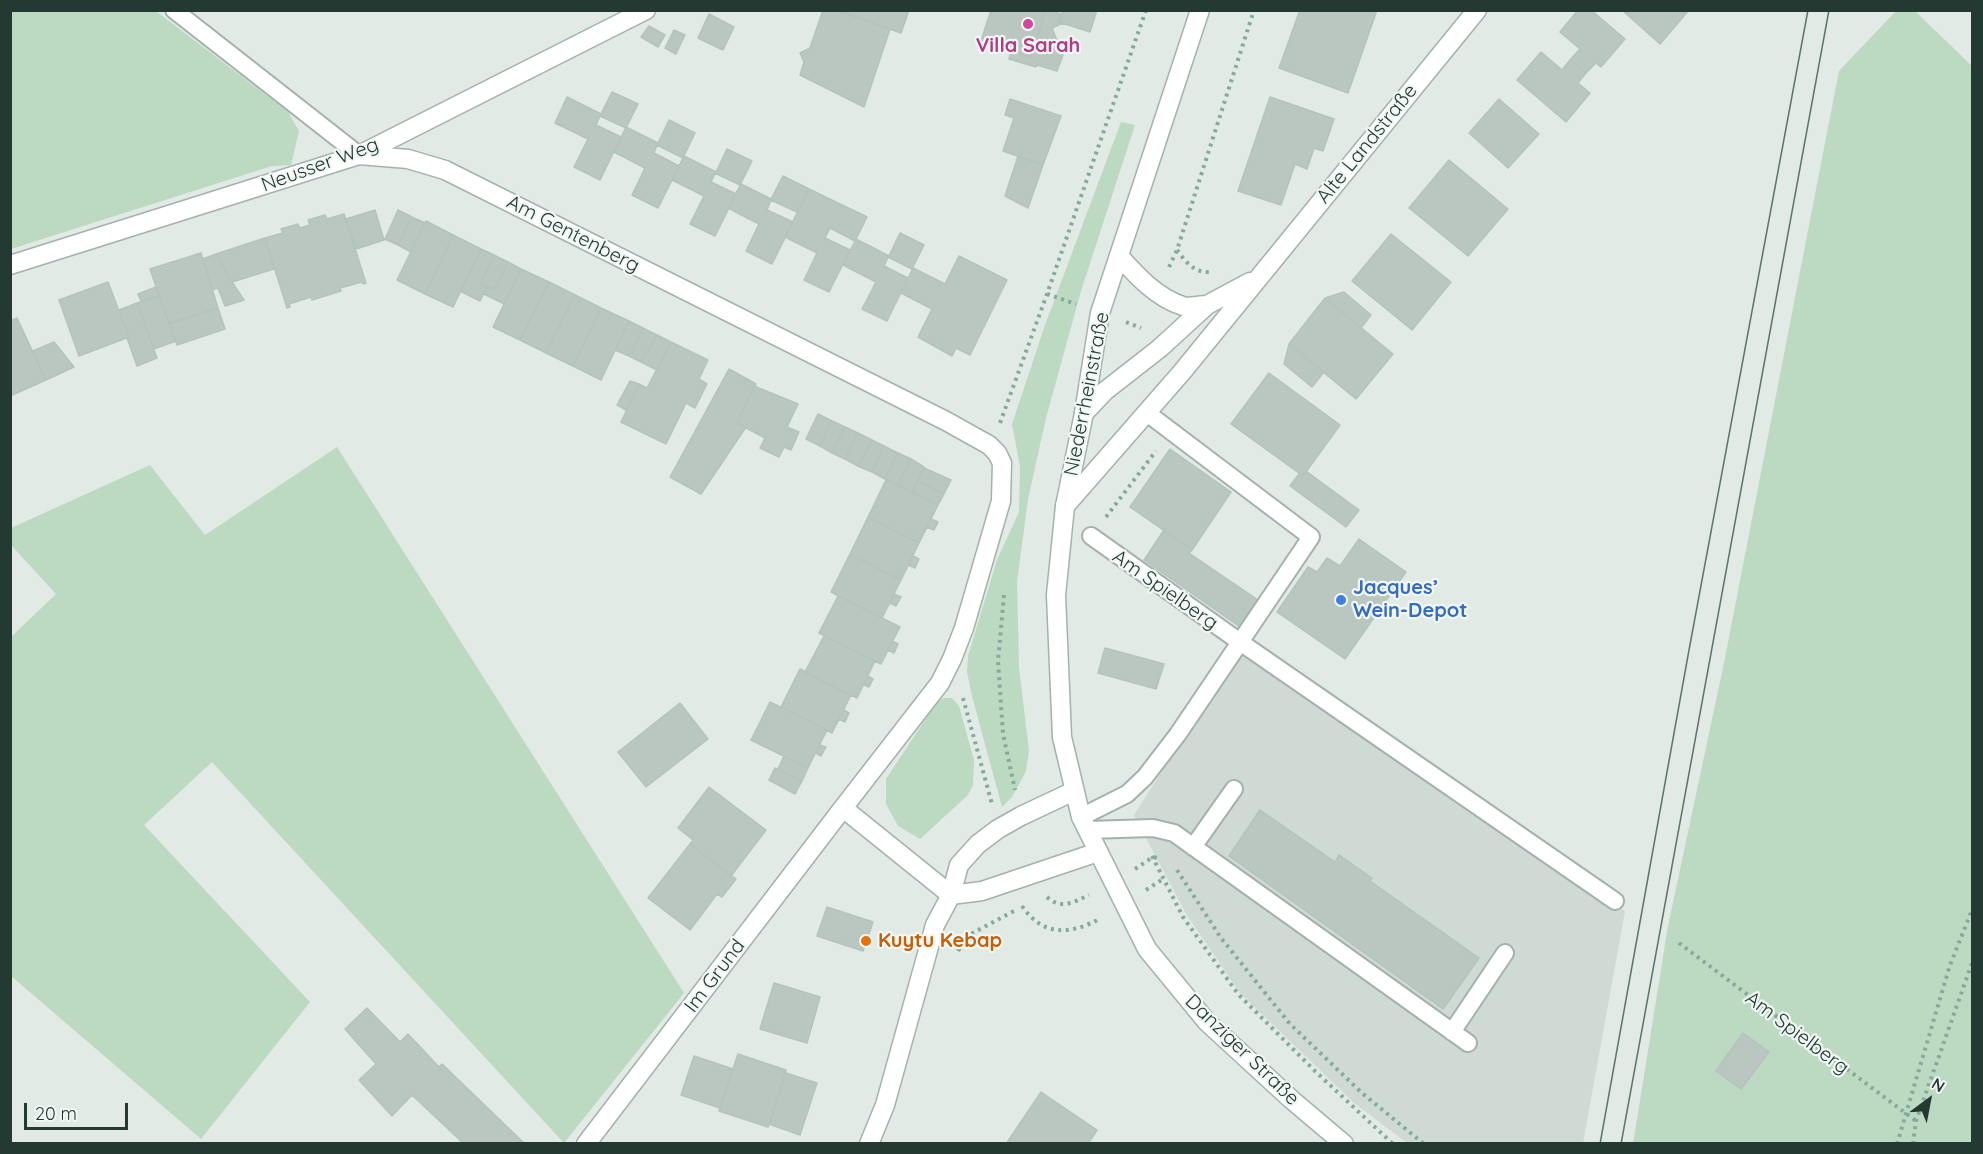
<!DOCTYPE html>
<html>
<head>
<meta charset="utf-8">
<style>
  body { margin:0 }
  #map { position:relative; width:1983px; height:1154px; overflow:hidden; background:#e1eae5; font-family:Quicksand,sans-serif }
  canvas { display:block }
  .frame { position:absolute; inset:0; border:12px solid #233932; pointer-events:none }
  .north { position:absolute; left:1899px; top:1070px; width:60px; height:60px; -webkit-text-stroke:4px #f1f7f4; paint-order:stroke; rotate:32deg; font-size:16px; font-weight:700; line-height:24px; text-align:center; color:#233932 }
  .north::after { content:''; display:block; margin:auto; width:21px; height:27px; background:#233932; clip-path:polygon(50% 0,100% 100%,50% 72%,0 100%) }
  .scale { position:absolute; left:24px; top:1103px; width:104px; height:27px; box-sizing:border-box; border:3px solid #233932; border-top:0; padding-left:8px; font-size:18px; line-height:21px; white-space:nowrap; color:#233932; -webkit-text-stroke:4px #f1f7f4; paint-order:stroke }
</style>
</head>
<body>
<div id="map">
<canvas width="1983" height="1154"></canvas>
<div class="frame"></div>
<div class="north">N</div>
<div class="scale">20 m</div>
</div>
<script>
const ctx = document.querySelector('canvas').getContext('2d');
ctx.lineJoin = 'round';
function paint(path, color) {
  ctx.fillStyle = color;
  ctx.fill(path, 'evenodd');
}
function stroke(path, color, width, dash) {
  ctx.strokeStyle = color;
  ctx.lineWidth = width;
  ctx.lineCap = dash ? 'butt' : 'round';
  ctx.setLineDash(dash || []);
  ctx.stroke(path);
}
function drawText(font, color, halo, rows, align = 'center') {
  ctx.font = font + ' Quicksand,sans-serif';
  ctx.lineWidth = 4.5;
  ctx.setLineDash([]);
  ctx.textBaseline = 'middle';
  ctx.strokeStyle = halo;
  ctx.fillStyle = color;
  for (const [text, x, y, turn = 0] of rows) {
    ctx.save();
    ctx.translate(x, y);
    ctx.rotate((+turn || 0) * Math.PI / 180);
    ctx.textAlign = isNaN(turn) ? turn : align;
    if (halo) ctx.strokeText(text, 0, 0);
    ctx.fillText(text, 0, 0);
    ctx.restore();
  }
}
paint(new Path2D(`
  M1242,647L1625,911L1583,1143H1407L1354,1103L1240,993L1186,914L1134,815Z`), '#cfdad4');
paint(new Path2D(`
  M11,10L156,11L288,112L299,131L291,165L272,166L11,249Z
  M1896,11H1915L1972,66V1143L1633,1144L1668,926L1724,663L1839,71Z
  M1121,122L1135,125L1081,291L1046,418L1028,499L1017,582L1019,668L1029,751L1026,771L1012,797L1002,807L972,696L967,672L968,656L997,560L1019,512L1020,467L1012,424L1045,325Z
  M337,447L684,993L564,1143L212,762L144,825L310,1002L201,1139L11,976V637L56,594L11,545V528L150,465L205,535Z
  M944,698H952L959,706L974,760L973,785L968,795L920,839L898,826L886,804V779L936,703Z`), '#bcd9c2');
const building = new Path2D(`
  M823,10H836L890,29L864,107L800,75L804,62L800,53L810,48Z
  M836,10H909L901,33Z
  M991,10H1046L1031,57L981,41Z
  M1046,10L1062,14L1059,22L1063,23L1052,28L1063,55L1057,71L1037,65L1036,67L1009,59L1011,51L1031,57Z
  M1063,10H1097L1090,32L1059,22Z
  M1300,10H1377L1348,93L1279,68Z
  M1578,10H1591L1625,39L1601,67L1596,63L1586,73L1570,60L1580,49L1560,32Z
  M1622,10H1689L1660,44Z
  M709,14L734,27L723,50L698,38Z
  M649,26L665,35L658,47L641,37Z
  M674,30L685,35L676,54L665,48Z
  M1541,52L1562,70L1570,60L1586,73L1578,83L1590,93L1566,122L1517,80Z
  M612,92L638,104L626,128L600,116L596,125L621,137L600,180L574,167L588,139L555,123L567,97L601,114Z
  M1270,97L1334,119L1323,151L1314,148L1307,169L1295,164L1281,205L1238,191Z
  M1010,99L1061,116L1043,165L1003,151L1014,118L1005,115Z
  M1499,99L1539,134L1508,168L1469,133Z
  M669,120L695,133L683,158L657,145L654,153L679,166L658,208L632,195L645,168L614,152L626,127L658,143Z
  M727,149L752,161L740,185L715,173L711,182L736,194L715,236L690,224L704,196L672,180L684,156L716,172Z
  M1018,156L1043,165L1028,208L1005,196Z
  M1449,160L1508,209L1468,256L1409,208Z
  M783,176L809,189L797,212L771,200L767,210L793,222L772,264L746,251L759,224L728,208L741,184L771,199Z
  M809,189L867,217L855,241L830,228L825,238L850,250L829,292L804,280L817,253L785,237Z
  M375,210L384,240L356,249L346,219Z
  M398,210L412,217L398,245L385,239Z
  M344,214L366,283L363,284L362,282L340,288L341,291L312,300L311,297L289,304L290,307L287,308L265,238L283,233L281,229L298,224L300,228L310,225L308,220L325,215L327,219Z
  M412,217L425,223L411,252L398,245Z
  M426,221L453,235L425,294L397,280Z
  M900,233L924,245L912,269L888,257L884,266L908,278L887,321L862,309L876,282L843,265L856,239L889,256Z
  M1391,234L1451,282L1412,330L1352,281Z
  M453,235L481,249L453,307L425,294Z
  M265,238L274,269L232,282L216,254Z
  M481,249L494,255L480,283L487,286L480,301L460,291Z
  M201,253L218,308L169,324L150,269Z
  M216,254L232,282L244,300L225,306L218,288L212,290L203,259Z
  M494,255L508,262L494,290L480,283Z
  M959,256L1007,280L970,355L956,348L952,356L918,337L932,309L901,293L913,268L945,284Z
  M508,262L521,269L504,304L484,294L487,286L494,290Z
  M521,269L549,282L520,340L493,327Z
  M108,282L129,337L79,356L59,300Z
  M549,282L575,295L546,353L520,340Z
  M156,287L159,296L141,301L138,294Z
  M1344,292L1371,315L1361,328L1325,298Z
  M575,295L601,308L573,366L546,353Z
  M159,296L176,341L154,349L137,303Z
  M1325,298L1393,354L1356,399L1289,344Z
  M137,303L157,358L137,366L127,338L129,337L119,310Z
  M218,308L225,329L177,345L170,323Z
  M601,308L629,321L601,380L573,366Z
  M17,318L46,380L10,396V321Z
  M629,321L643,328L629,356L615,350Z
  M643,328L657,335L641,362L629,356Z
  M657,335L671,342L657,370L641,362Z
  M54,342L74,367L46,380L33,351Z
  M671,342L708,360L699,379L707,384L695,408L686,403L666,444L621,422L639,384L647,388Z
  M1289,344L1324,372L1312,387L1284,364Z
  M729,369L756,384L737,423L746,427L701,494L670,477Z
  M1269,373L1340,425L1303,476L1231,424Z
  M630,381L639,384L626,410L617,405Z
  M754,386L798,404L787,427L799,432L791,450L784,447L779,457L760,448L765,438L737,423Z
  M818,414L832,421L820,446L806,439Z
  M832,421L845,427L832,453L820,446Z
  M845,427L858,433L845,459L832,453Z
  M858,433L872,440L858,466L845,459Z
  M872,440L884,446L872,472L858,466Z
  M884,446L898,453L885,479L872,472Z
  M1170,449L1231,492L1192,550L1130,507Z
  M898,453L911,459L898,485L885,479Z
  M911,459L924,467L912,492L898,485Z
  M924,468L951,480L944,494L917,481Z
  M1306,471L1359,510L1346,527L1290,486L1299,474L1303,476Z
  M886,480L938,505L919,543L868,517Z
  M917,481L944,494L938,505L912,492Z
  M868,517L919,543L901,580L850,554Z
  M931,519L938,522L934,530L927,527Z
  M1164,530L1192,550L1189,553L1258,600L1240,627L1144,560Z
  M1359,539L1406,572L1345,659L1277,612L1308,567L1317,572L1327,558L1340,566Z
  M850,554L901,580L882,618L831,592Z
  M913,556L919,559L915,568L908,565Z
  M894,594L901,597L896,606L890,603Z
  M838,596L900,627L881,664L819,633Z
  M824,636L875,661L857,698L805,672Z
  M892,641L898,644L894,653L888,650Z
  M1105,648L1164,664L1156,689L1098,673Z
  M800,669L851,695L832,733L781,707Z
  M868,676L873,679L869,687L864,685Z
  M770,702L827,730L808,768L751,740Z
  M680,703L708,739L646,787L618,752Z
  M844,710L849,713L845,722L839,719Z
  M820,745L826,747L821,756L816,753Z
  M784,756L808,768L802,781L778,769Z
  M775,768L802,781L795,794L769,780Z
  M709,787L766,830L731,876L690,844L693,840L678,828Z
  M1260,810L1335,862L1339,855L1372,878L1370,881L1479,958L1443,1009L1229,856Z
  M690,844L736,879L722,897L717,894L690,930L648,898Z
  M827,907L873,922L863,951L817,936Z
  M774,983L820,997L807,1043L760,1029Z
  M367,1008L400,1042L408,1034L439,1067L442,1064L525,1144H464L412,1095L392,1116L359,1080L376,1064L345,1029Z
  M1743,1033L1769,1052L1741,1089L1716,1071Z
  M738,1054L786,1070L768,1127L719,1111Z
  M694,1056L733,1069L720,1108L681,1095Z
  M786,1073L817,1083L800,1135L769,1124Z
  M1041,1092L1097,1130L1088,1144H1006Z`);
paint(building, '#bac7c1');
stroke(building, '#b4c3bc', 1.5);
const service = new Path2D(`
  M174,10L359,155
  M1091,536L1240,642L1615,901
  M1081,817L1127,794L1145,777L1178,734L1311,537L1147,413
  M1087,830L1153,828L1174,833L1468,1043
  M1193,847L1234,789
  M1452,1032L1505,953`);
const minor = new Path2D(`
  M359,155L408,159L445,170L946,421L989,445L997,453L1002,463L1001,501L964,628L952,659L940,683L843,808L951,895
  M1119,256C1137,276 1157,298 1183,306C1189,308 1199,305 1207,305
  M10,265L359,155L646,10
  M1084,413L1105,391L1160,348L1207,305L1250,282
  M1065,506L1182,372L1477,10
  M586,1144L843,808`);
const tertiary = new Path2D(`
  M951,895L982,891L1098,852
  M869,1144L885,1105L935,925L951,895L959,865L978,844L998,829L1021,816L1074,791`);
const secondary = new Path2D(`
  M1200,10L1100,313L1084,413L1065,506L1056,595L1062,737L1081,817L1147,949L1207,1022L1292,1100L1344,1144`);
stroke(service, '#a4b1ac', 20);
stroke(minor, '#a4b1ac', 21);
stroke(tertiary, '#a4b1ac', 21);
stroke(secondary, '#a1b4ac', 21);
stroke(new Path2D(`
  M1177,250C1185,261 1194,273 1209,272
  M1169,267L1177,250L1254,10
  M1047,294L1076,304
  M1126,322L1141,328
  M1000,423L1047,294L1146,10
  M1106,517L1156,451
  M1004,595L998,661L1003,734L1015,790
  M963,698L992,804
  M1152,856L1183,917L1238,994L1316,1072L1393,1144
  M1135,869L1153,857L1157,858
  M1177,870L1221,938L1290,1024L1362,1093L1424,1144
  M1146,890L1163,879
  M1047,897C1061,910 1074,902 1089,895
  M1022,906C1043,937 1071,935 1101,918
  M1679,943L1916,1121
  M958,951L967,936L1014,911
  M1897,1144L1950,965L1972,910
  M1913,1144L1916,1121L1972,963`), '#85aa9c', 4, [3, 4.5]);
stroke(service, '#fff', 16);
stroke(minor, '#fff', 18);
stroke(tertiary, '#fff', 18);
stroke(secondary, '#fff', 18);
stroke(new Path2D(`
  M1600,1144L1689,650L1808,10
  M1621,1144L1829,10`), '#5e746d', 1.5);
for (const [x, y, r, color] of [
  [1028,24,6,"#d1479c"],
  [1341,600,6,"#3f7fe0"],
  [866,941,6,"#e8710a"]
]) {
  const dot = new Path2D();
  dot.arc(x, y, r, 0, 2 * Math.PI);
  ctx.fillStyle = color;
  ctx.fill(dot);
  stroke(dot, '#f1f7f4', 2);
}
drawText('bold 20px', '#b23c85', '#f1f7f4', [
  ["Villa Sarah",1028,46]
]);
drawText('20px', '#233932', '#f1f7f4', [
  ["Alte Landstraße",1367,144,-51],
  ["Neusser Weg",320,165,-20],
  ["Am Gentenberg",573,234,27],
  ["Niederrheinstraße",1087,394,-79],
  ["Am Spielberg",1165,590,35],
  ["Im Grund",715,976,-53],
  ["Am Spielberg",1797,1033,37],
  ["Danziger Straße",1242,1050,44]
]);
drawText('bold 20px', '#366cbe', '#f1f7f4', [
  ["Jacques’",1353,588],
  ["Wein-Depot",1353,611]
], 'left');
drawText('bold 20px', '#c56008', '#f1f7f4', [
  ["Kuytu Kebap",878,941]
], 'left');
</script>
</body>
</html>
